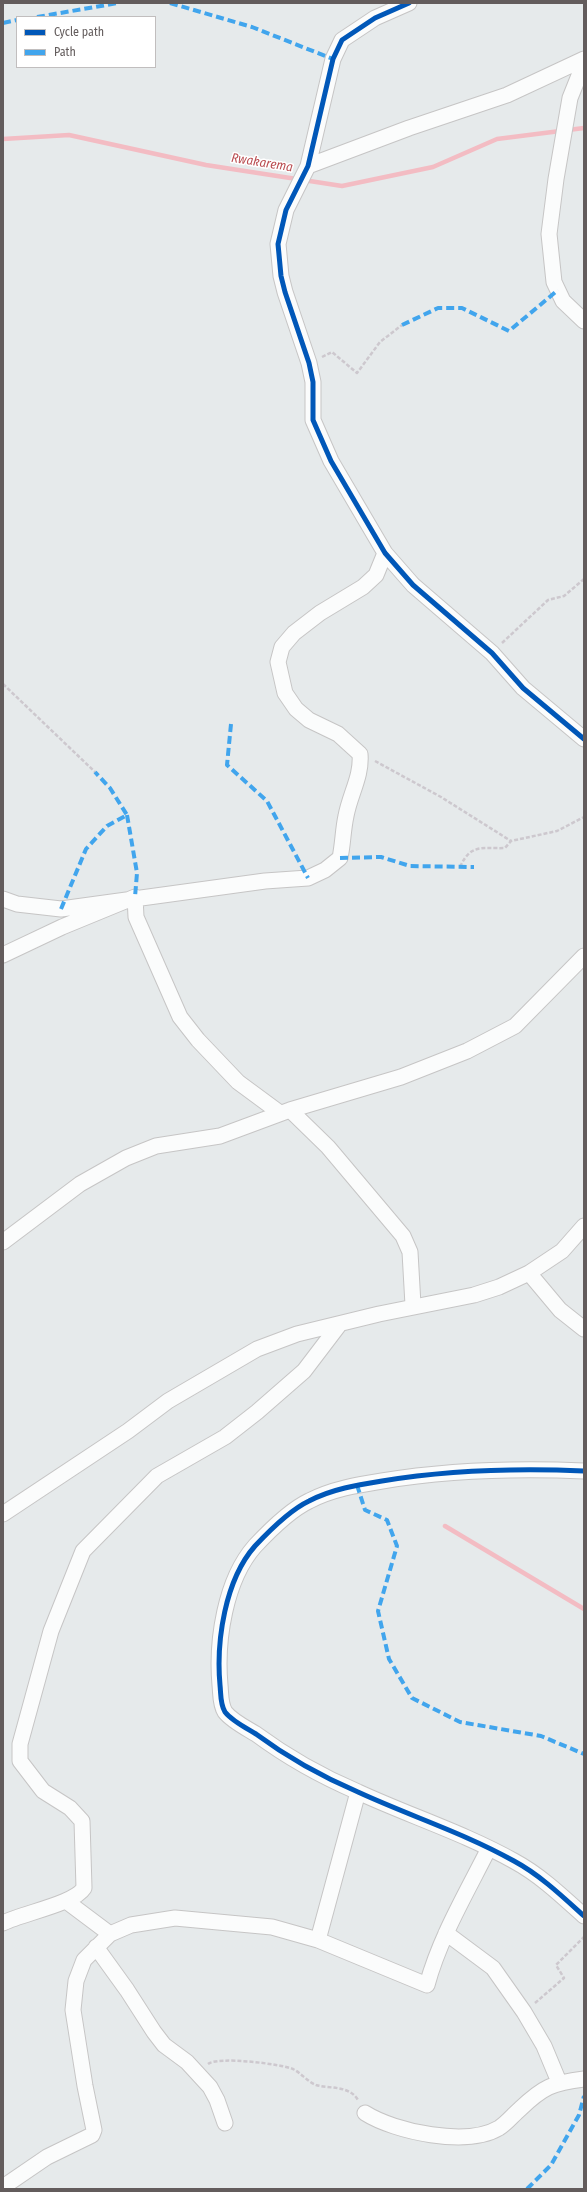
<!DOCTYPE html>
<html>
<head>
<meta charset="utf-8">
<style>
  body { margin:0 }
  #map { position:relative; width:587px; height:2192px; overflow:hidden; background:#e6eaeb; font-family:"Fira Sans Condensed",sans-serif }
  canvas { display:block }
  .frame { position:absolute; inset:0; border:4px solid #635c5c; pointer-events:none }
  .legend { position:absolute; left:16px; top:16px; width:140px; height:52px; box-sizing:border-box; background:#fff; border:1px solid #c1bebe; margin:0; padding:5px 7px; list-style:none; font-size:12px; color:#635c5c }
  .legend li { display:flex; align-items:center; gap:8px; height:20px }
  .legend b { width:20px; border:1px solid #c1bebe }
</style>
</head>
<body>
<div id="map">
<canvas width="587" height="2192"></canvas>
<div class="frame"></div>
<ul class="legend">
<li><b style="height:5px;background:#0057b8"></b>Cycle path</li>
<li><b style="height:5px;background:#41a5ed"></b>Path</li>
</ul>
</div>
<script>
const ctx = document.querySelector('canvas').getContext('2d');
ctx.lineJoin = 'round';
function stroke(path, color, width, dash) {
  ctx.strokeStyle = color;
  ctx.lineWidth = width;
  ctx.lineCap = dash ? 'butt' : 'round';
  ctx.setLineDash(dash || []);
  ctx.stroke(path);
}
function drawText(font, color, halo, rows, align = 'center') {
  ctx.font = font + ' "Fira Sans Condensed",sans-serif';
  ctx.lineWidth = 3;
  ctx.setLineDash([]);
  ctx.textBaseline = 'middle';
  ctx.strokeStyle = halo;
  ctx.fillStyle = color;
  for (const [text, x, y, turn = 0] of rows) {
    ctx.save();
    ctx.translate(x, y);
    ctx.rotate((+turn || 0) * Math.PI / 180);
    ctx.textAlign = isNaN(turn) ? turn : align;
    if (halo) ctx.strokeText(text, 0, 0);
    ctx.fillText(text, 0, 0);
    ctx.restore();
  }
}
stroke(new Path2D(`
  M3,139L69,135L206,165L342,186L433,167L497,139L584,128
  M445,1526L584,1609`), '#f3bcc3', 4.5);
const minor = new Path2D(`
  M409,3L375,18L342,40L333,59L308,166L286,210L278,244L281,276L285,292L309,363L313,382V420L331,461L385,553L413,585L492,653L523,688L584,739
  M584,63L570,98L556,179L549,234L554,282L563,301L584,321
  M308,166L409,128L507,95L584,59
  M3,899L17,904L61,909L265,881L308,878L325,870L340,858C343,844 343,829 346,816C350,794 362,776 360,754L338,734L309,720L296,709L285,693L278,662L282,647L294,633L320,613L363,587L376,575L385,553
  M3,955L62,927L135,897L136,917L180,1017L198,1040L238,1082L280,1113
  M290,1110L328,1147L403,1236L410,1252L413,1305
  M3,1242L80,1184L126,1158L156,1146L220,1136L290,1110L401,1077L467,1051L515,1026L584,956
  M529,1273L560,1310L584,1329
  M584,1471C516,1468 449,1470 382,1481C357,1485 332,1489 309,1501C290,1510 270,1530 255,1546C225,1580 216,1641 220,1685C221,1694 220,1704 225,1712C232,1721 246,1728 256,1734C287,1757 323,1777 358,1792C410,1816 464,1833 514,1861C540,1875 562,1896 584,1916
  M3,1514L128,1431L168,1401L257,1349L297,1334L379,1314L474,1295L499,1287L529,1273L562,1251L584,1226
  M66,1901L110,1934
  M3,1923C23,1913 74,1904 84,1888L82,1821L70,1808L43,1791L20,1761V1744L51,1631L83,1551L157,1476L225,1437L257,1412L304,1371L339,1325
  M446,1933L493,1968L524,2012L544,2046L559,2082
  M318,1940L427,1985C440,1937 467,1892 489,1848
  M96,1947L127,1990L154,2032L164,2045L187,2062L210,2087L217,2100L225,2123
  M365,2113C395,2132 467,2147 499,2128C507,2123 513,2115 520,2109C543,2087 552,2083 584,2079
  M3,2187L47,2157L92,2135L94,2130L85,2086L73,2010L76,1981L84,1960L110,1934L131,1925L175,1918L272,1927L318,1940L358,1792`);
stroke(minor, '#c6c5c5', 17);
stroke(new Path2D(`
  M322,357L332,352L357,373L380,342L402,325
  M502,643L548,600L564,596L584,579
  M3,684L95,772
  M375,761L441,797L511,841
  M460,867C471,843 482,849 505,848L511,841L557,831L584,817
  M535,2003L564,1978L556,1965L584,1937
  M208,2064C218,2056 281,2064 293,2069C301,2073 308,2082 316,2085C330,2089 349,2085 358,2100`), '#cdc8ce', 2.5, [4, 2]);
stroke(minor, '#fbfcfc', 15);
stroke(new Path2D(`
  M170,3L252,27L333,59
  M37,17L118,3
  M3,23L17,20
  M402,325L438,308H462L509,331L558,290
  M231,724L227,765L267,801L308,878
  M127,815L137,873L135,897
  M340,858L381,857L410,866L474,867
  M61,909L86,849L107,826L127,815L110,788L95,772
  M357,1485L365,1510L387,1520L397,1546L378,1611L389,1659L412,1698L460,1722L541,1736L584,1754
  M527,2189L551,2165L579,2115L584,2096`), '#41a5ed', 4, [8, 4]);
stroke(new Path2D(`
  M409,3L375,18L342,40L333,59L308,166L286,210L278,244L281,276L285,292L309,363L313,382V420L331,461L385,553L413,585L492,653L523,688L584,739
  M584,1471C516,1468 449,1470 382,1481C357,1485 332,1489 309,1501C290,1510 270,1530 255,1546C225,1580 216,1641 220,1685C221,1694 220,1704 225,1712C232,1721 246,1728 256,1734C287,1757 323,1777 358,1792C410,1816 464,1833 514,1861C540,1875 562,1896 584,1916`), '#0057b8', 5);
drawText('italic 13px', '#ba4d51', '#fff', [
  ["Rwakarema",262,163,9]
]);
</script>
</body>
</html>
